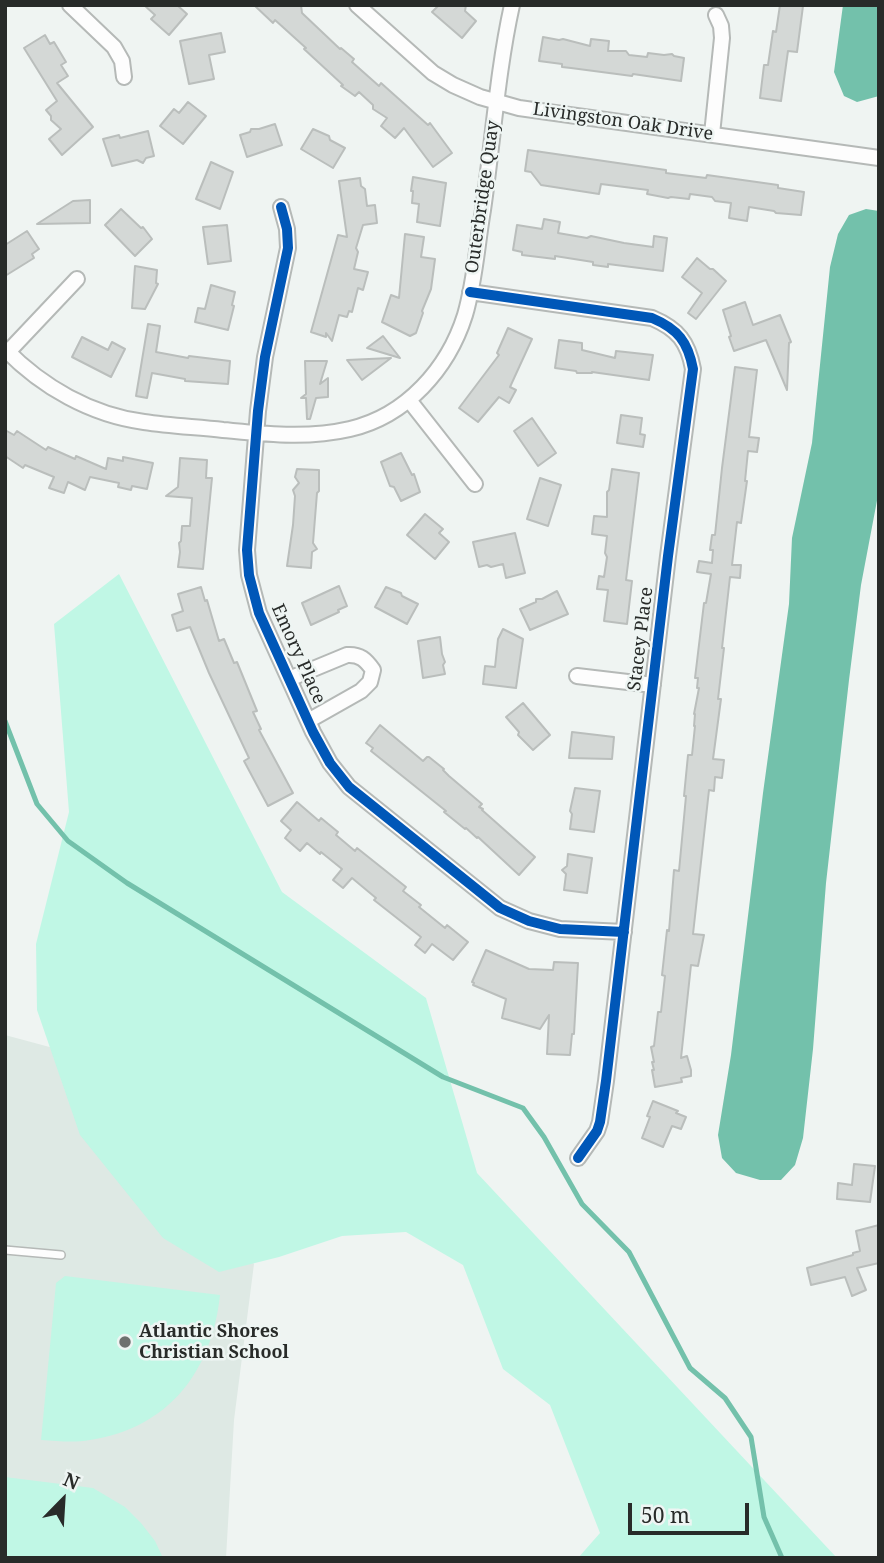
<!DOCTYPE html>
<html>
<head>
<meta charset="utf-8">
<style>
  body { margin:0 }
  #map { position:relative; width:884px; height:1563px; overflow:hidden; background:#eff4f2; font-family:"Noto Serif",serif }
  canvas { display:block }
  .frame { position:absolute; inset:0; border:7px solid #282b29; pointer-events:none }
  .north { position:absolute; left:28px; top:1465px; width:70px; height:70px; -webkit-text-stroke:5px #eef5f3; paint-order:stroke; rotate:24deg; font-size:19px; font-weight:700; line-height:28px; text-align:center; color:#282b29 }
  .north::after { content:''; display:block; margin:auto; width:24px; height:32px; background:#282b29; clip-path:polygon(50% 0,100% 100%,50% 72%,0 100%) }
  .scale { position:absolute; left:628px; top:1503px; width:121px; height:32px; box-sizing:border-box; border:4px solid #282b29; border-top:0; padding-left:9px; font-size:21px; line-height:24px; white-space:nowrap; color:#282b29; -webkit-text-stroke:5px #eef5f3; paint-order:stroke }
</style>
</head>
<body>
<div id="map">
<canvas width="884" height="1563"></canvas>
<div class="frame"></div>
<div class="north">N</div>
<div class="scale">50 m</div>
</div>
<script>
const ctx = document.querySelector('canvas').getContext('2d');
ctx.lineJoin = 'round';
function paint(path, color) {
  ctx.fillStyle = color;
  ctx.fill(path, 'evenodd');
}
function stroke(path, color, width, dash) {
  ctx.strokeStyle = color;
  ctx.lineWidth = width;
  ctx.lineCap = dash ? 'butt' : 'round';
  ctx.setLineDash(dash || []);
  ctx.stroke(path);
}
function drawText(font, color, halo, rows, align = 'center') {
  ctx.font = font + ' "Noto Serif",serif';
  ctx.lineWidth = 5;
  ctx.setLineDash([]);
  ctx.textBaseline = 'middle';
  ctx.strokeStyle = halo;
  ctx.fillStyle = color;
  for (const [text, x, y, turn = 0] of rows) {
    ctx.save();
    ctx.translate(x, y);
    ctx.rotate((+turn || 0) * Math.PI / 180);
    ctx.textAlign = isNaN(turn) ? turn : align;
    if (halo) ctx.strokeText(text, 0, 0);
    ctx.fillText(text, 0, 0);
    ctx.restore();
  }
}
paint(new Path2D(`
  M5,1035L83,1056L254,1264L234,1420L226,1558H5Z`), '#dee9e4');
paint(new Path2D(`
  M119,574L282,892L426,998L477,1173L837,1558H578L600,1533L550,1405L503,1369L463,1265L406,1232L342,1236L279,1257L219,1272L163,1238L80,1135L37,1010L36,944L69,812L54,624Z
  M65,1276L220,1295C212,1371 169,1428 90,1440C74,1443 58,1441 41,1440L56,1283Z
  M5,1477L93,1488L125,1507L141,1523L155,1541L163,1558H5Z`), '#c0f7e5');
paint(new Path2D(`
  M843,5H879V96L857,102L844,96L834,72Z
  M866,209L879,211V490L861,585L849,680L826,883L813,1049L803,1138L795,1165L781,1180H760L736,1173L722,1158L718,1135L731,1055L763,793L789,604L792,538L812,443L830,267L838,234L849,215Z`), '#73c1ab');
stroke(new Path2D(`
  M5,721L37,804L68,841L127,883L443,1077L523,1108L544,1137L582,1204L629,1252L690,1368L725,1398L751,1437L764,1517L782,1558`), '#73c1ab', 5);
const building = new Path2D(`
  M144,5H177L187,14L169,35L151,19L155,15Z
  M254,5H301L302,13L340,49L341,48L354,59L352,62L379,86L381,83L428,125L430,123L452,153L433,167L404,128L395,138L381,126L387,118L373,109V105L359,92L355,96L341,86L343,85L304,49L306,48L275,20L273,23Z
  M439,5H466L465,11L476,21L462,38L432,12Z
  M780,5L803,6L797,52L788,51L781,101L760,98L764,65H768L773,31L776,32Z
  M221,33L225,52L209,55L214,79L189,84L180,41Z
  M45,35L50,44L54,42L66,62L61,65L68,76L57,83L93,127L62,155L49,139L61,129L51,120V116L46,110L57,101L24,48Z
  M543,37L559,40L563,39L590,46L591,39L609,41L608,51H626L629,55L647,57L648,53L664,55L672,54L674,56L684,58L681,81L633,74L632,76L571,68L562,67V64L539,61Z
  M188,102L206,116L183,144L160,126L174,109L179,113Z
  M275,124L282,145L247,157L240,135L250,132L251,129H259Z
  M313,129L329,136L330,140L345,148L333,168L301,149Z
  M148,131L154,156L146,158L143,163L137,160L112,166L103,139L119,135L120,138Z
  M528,150L666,170V173L706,178L707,175L778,185V188L804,192L801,215L776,213L774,211L749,207L747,221L729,218L731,203L715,201L712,197L690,194L689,199L671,197L668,198L647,194L648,190L601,184L599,194L541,185L531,172L525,171Z
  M211,162L233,172L220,209L196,199Z
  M413,177L446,183L440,226L417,222L419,204L412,203L413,191H411Z
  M360,178L361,186L365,189L367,206L375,205L377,223L363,225L356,248L358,252L354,269L368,272L363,290L358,288L352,312L349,311L347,317L339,315L332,341L326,333V337L311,332L338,235L347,237L339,181Z
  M90,200V223L37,224L73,201Z
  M121,209L141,228L143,227L152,239L135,256L105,225Z
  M544,219L560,222L558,233L587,238L591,236L624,243L653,247L654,236L667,238L663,271L608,264V267L593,265V262L555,256V259L522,255V252L513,250L517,225L542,229Z
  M227,225L231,261L208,264L203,227Z
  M27,231L39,249L32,254L34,258L5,276V245Z
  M405,234L424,237L421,257L435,259L431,289L422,311L423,313L416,333L410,336L382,322L391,295L399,298Z
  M697,258L710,269H713L726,281L696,319L688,313L702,293L682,277Z
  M135,266L157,270L156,283L158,284L145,309L132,308Z
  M211,285L235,292L232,305L234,306L228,330L195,322L198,308L205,309Z
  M745,302L753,325L780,315L791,342L789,343L787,390L766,340L734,351L729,337L731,336L723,310Z
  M148,324L160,326L156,352L188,358L189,356L230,361L228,384L185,381V379L152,373L147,398L136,396Z
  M508,328L532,339L510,387L516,390L509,403L499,397L478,422L459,408L499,355L497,353Z
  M383,336L400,358L367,348Z
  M82,337L108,350L112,342L125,349L111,377L72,357Z
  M559,340L582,343V350L615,358L616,351L653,355L649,380L592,372V373H577L576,371L555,368Z
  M391,358L362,380L347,360Z
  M305,361H327L320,384L328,378V397L316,398L310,419H307L306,398H301L306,394Z
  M735,367L757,370L749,437L759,438L757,452L748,451L745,481H747L741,523L737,522L732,565H741L740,578L730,577L722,648H724L718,699H721L713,759L724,760L722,778L715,777L714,791L709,790L693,934L704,935L698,966L691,965L681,1058L687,1056L691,1070V1076L681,1078L682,1082L655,1087L652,1070H654L652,1062H654L651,1047L654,1046L658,1012H661L665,976L662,975L667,930L669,931L674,870L679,871L686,796H684L688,755H692L695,726H694L695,714H694L699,688H697L698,678H695L704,603H706L711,574L697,572L699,561L712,563L713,550H710L712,535H715L722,468Z
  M621,415L642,418L640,434L645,435L643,447L617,443Z
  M532,418L556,453L538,466L514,431Z
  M5,430L14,435L17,431L46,450L48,447L75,459L76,456L106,469L108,458L123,461V457L153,463L147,489L132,486L131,490L118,487L119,483L90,477L85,490L68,482L64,493L49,488L54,477L25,465L23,468L5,456Z
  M401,453L412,475L414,474L420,492L401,501L394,487L390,486L381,462Z
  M180,458L207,460L206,478H212L203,569L178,567L180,552L179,543L181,541L182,526H190L192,498L166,496L178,487Z
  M297,469L319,470V491L317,493L313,543L317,549L312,552L311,568L287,566L293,525L295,496L293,490L299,483L295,477Z
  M612,469L639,473L626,580L632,581L627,624L604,621L608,590L597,589L599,576L604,577L607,557L605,553L607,536L592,534L594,516L607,517V492L609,490Z
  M540,478L561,485L548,526L527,519Z
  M425,514L443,529L439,533L449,542L435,559L407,535Z
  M515,533L525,573L506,578L503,564L491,567L487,565L479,567L473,542Z
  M339,586L347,606L338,610L339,612L311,625L302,603Z
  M201,587L205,601L207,600L219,641L224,639L234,663L237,662L257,711L253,712L261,729L259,730L293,793L268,806L244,761L249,758L209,673L190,627L177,631L172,615L183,611L178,594Z
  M386,587L401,593L402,596L418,604L407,624L375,607Z
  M557,591L568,614L530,630L520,609L536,602V599H542Z
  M503,629L523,639L516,688L483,684L485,666L495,667L498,639Z
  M440,637L442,654L445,662L443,665L445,674L423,678L418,641Z
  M523,703L550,735L533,750L518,735L519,732L506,717Z
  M380,725L423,761L427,757H429L444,769L443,770L449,776L482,804L479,807L483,809L482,810L535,857L519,875L478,837L477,838L466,828L465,829L444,812L446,811L371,751L373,748L366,743Z
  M572,732L614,737L612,759L569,758Z
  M575,788L600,791L594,832L570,829L572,814L570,811Z
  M297,802L319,821L321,818L338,832L336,835L355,851L357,848L406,887L403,891L421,905L419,907L445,928L447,925L468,942L453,960L432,944L425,953L415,945L421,937L374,900L376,898L352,878L343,888L333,880L342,869L321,852L320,854L307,843L300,851L285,838L291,830L281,821Z
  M568,854L592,858L587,893L564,890L566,874L562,870L567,866Z
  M486,950L529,969L553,970L554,962L578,963L574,1034H572L570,1055L547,1054L549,1015L540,1029L502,1018L506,999L473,985L474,983L472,982Z
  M653,1101L678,1111L676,1113L686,1117L681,1129L672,1126L663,1147L642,1138L650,1117L647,1116Z
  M854,1164L875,1166L870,1202L837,1199L838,1183L852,1185Z
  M879,1225V1263L857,1268L866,1290L852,1296L845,1277L811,1285L807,1268L853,1255V1253L860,1251L856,1231Z`);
paint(building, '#d4d8d6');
stroke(building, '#babebc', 2);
const service = new Path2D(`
  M5,1250L61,1255`);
const minor = new Path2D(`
  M70,5L114,47L122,61L124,77
  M357,5L433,73L453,85L480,97L519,108L879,158
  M712,134L722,38L721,26L716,15
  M281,207L287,229L288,248L265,357L258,411L247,550L249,575L259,613L313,732L330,763L349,787L500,908L529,921L560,929L624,932
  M470,292L652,318C678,329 688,342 693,369L668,556L606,1081L600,1122L597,1131L578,1158
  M5,349C42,387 91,415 144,422C170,426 197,427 223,430C266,434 307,439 350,429C406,416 448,369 465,315C475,281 477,245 483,210C493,142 497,73 512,5
  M8,352L77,279
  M409,400L475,484
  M577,676L653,685
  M289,679L347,655C360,654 366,660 373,670L370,682L361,691L308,721`);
stroke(service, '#b5b9b7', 10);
stroke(minor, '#b5b9b7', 18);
stroke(service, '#fdfdfd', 7);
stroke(minor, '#fdfdfd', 14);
stroke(new Path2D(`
  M281,207L287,229L288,248L265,357L258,411L247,550L249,575L259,613L313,732L330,763L349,787L500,908L529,921L560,929L624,932
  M470,292L652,318C678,329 688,342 693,369L668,556L606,1081L600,1122L597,1131L578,1158`), '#0057b8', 10);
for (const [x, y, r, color] of [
  [125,1342,7,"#6e716f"]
]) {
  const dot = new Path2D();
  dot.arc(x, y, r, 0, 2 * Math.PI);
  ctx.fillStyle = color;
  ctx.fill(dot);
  stroke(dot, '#eef5f3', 2.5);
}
drawText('18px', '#282b29', '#eef5f3', [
  ["Livingston Oak Drive",623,122,8],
  ["Outerbridge Quay",483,197,-82],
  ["Stacey Place",641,639,-83],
  ["Emory Place",298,654,66]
]);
drawText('bold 18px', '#282b29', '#eef5f3', [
  ["Atlantic Shores",139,1332],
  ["Christian School",139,1353]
], 'left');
</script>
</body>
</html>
